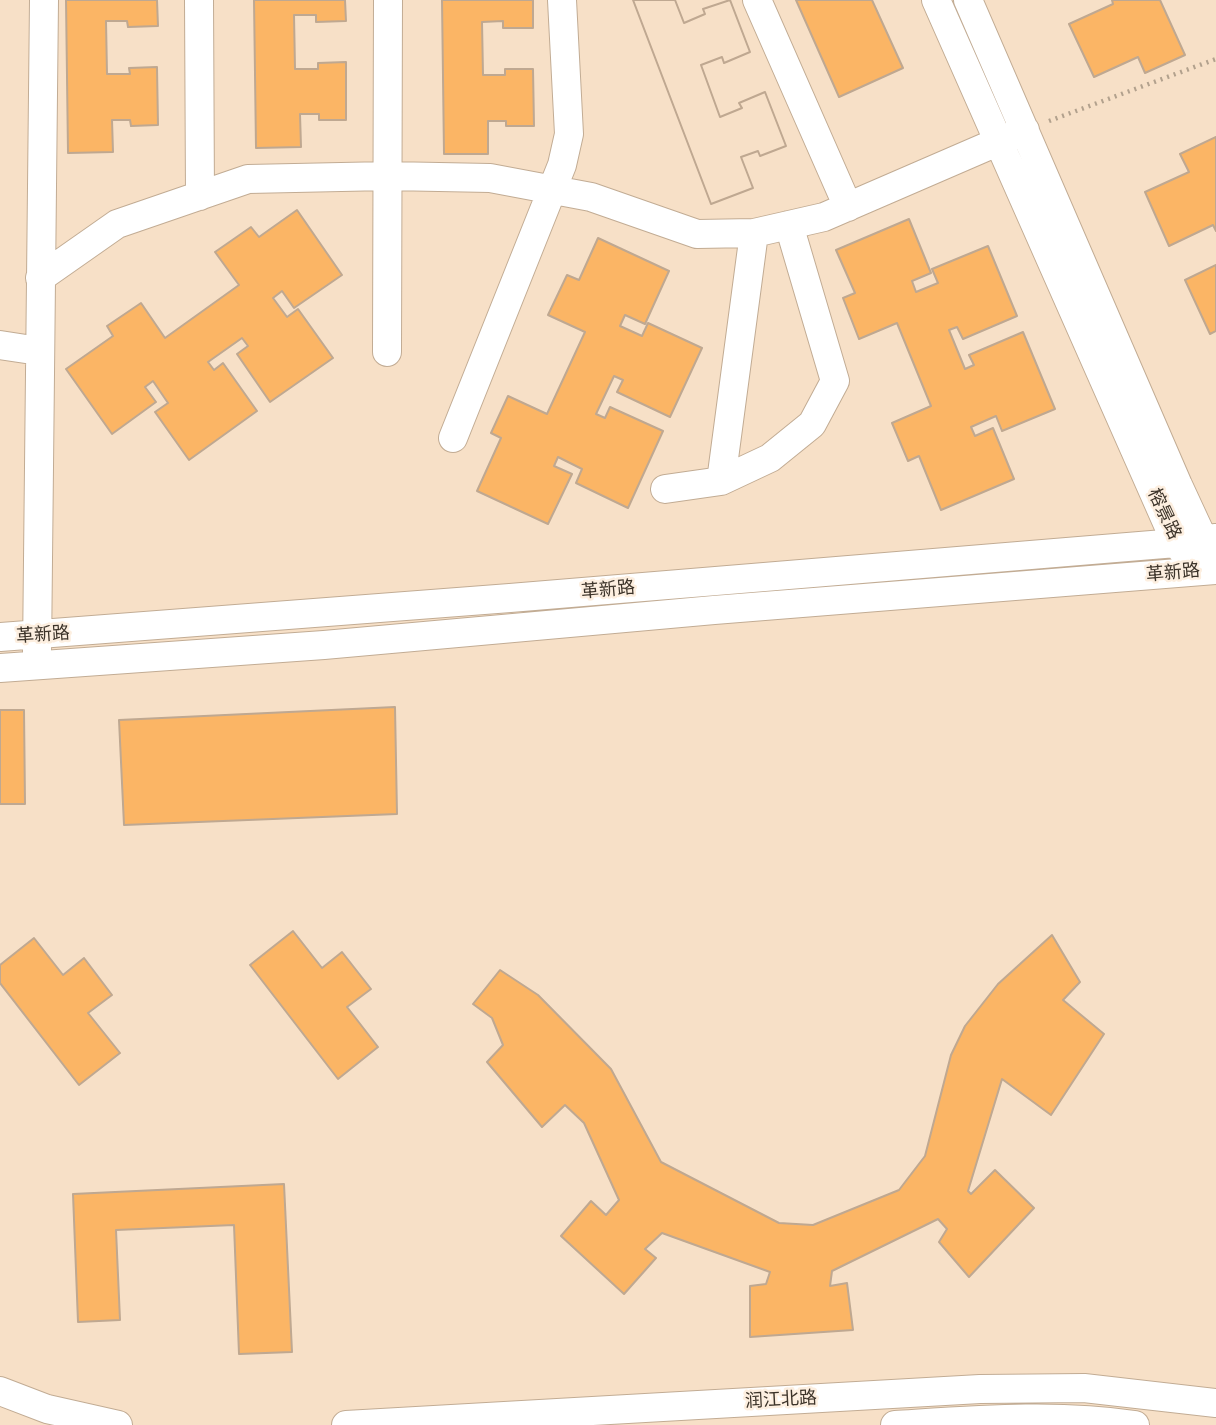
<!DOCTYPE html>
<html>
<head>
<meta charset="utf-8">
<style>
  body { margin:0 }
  canvas { display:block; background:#f7e0c7 }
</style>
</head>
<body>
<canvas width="1216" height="1425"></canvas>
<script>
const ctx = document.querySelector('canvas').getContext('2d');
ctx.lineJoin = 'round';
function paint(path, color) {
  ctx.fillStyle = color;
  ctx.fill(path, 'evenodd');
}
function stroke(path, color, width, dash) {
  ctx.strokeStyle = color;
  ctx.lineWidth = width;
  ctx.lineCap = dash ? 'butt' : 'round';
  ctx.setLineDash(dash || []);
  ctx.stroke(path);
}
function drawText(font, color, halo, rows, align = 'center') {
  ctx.font = font + ' "Noto Serif","Noto Sans SC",serif';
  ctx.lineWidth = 5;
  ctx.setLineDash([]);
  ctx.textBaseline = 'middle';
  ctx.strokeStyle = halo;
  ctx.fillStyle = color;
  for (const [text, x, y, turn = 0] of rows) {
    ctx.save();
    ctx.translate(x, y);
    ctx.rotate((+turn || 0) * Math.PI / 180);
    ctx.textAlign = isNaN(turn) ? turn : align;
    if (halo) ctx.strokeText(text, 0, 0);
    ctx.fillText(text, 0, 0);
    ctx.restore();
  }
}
const building = new Path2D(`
  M66,0H157L158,26L128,27L127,21H106L107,74H130L129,68L157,67L158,125L131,126L130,120H112L113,152L68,153Z
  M254,0H345L346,21L316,22V15H294L295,69H318V63L346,62V120H319V114H300L301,147L256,148Z
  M442,0H533V28H503V21L482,22L483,75H505V69H533L534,126H506V121H488V154H444Z
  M633,0H675L684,23L705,14L703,9L730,0L750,52L724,63L722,57L701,65L720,117L742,108L739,103L765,92L786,146L760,156L758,151L741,157L753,188L711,204Z
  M633,0H675L684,23L705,14L703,9L730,0L750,52L724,63L722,57L701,65L720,117L742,108L739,103L765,92L786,146L760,156L758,151L741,157L753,188L711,204Z
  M796,0H872L903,68L839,97Z
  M1112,0H1160L1185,55L1145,73L1138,57L1094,77L1069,24L1113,4Z
  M1216,137V231L1213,225L1169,246L1145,192L1189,172L1180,154Z
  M297,210L342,275L294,308L282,291L273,298L287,317L298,309L333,358L270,402L237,354L248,346L242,338L208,362L214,370L223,363L257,411L189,460L155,412L168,403L153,381L145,387L156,402L112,434L66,369L113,336L107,326L141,303L165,338L239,285L215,252L251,227L259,237Z
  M909,219L931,273L912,281L916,292L938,283L932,269L988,246L1017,316L963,339L957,327L949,330L965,369L974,365L969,355L1023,332L1055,409L1002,431L996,416L971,427L975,436L993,428L1014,479L941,510L919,456L908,461L892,423L931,406L897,323L859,339L843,298L855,293L836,250Z
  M598,238L669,271L645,324L625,315L620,326L642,336L648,323L702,348L670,417L617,392L623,380L614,376L596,414L605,418L610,407L663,431L628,508L576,483L582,469L558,457L554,466L572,474L548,524L477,491L501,438L491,433L508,396L547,414L585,332L548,315L567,275L579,280Z
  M1216,265V331L1210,334L1185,280Z
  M395,707L397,814L124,825L119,720Z
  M0,710H24L25,804H0Z
  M293,931L322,968L342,952L371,989L347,1007L378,1047L338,1079L250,965Z
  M1052,935L1080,982L1063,1000L1104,1034L1051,1115L1002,1079L968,1191L971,1194L995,1170L1034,1208L969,1277L939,1242L947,1229L938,1219L832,1271L830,1286L847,1283L853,1330L750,1337V1286L766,1284L770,1272L662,1233L645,1249L656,1258L624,1294L561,1236L591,1201L606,1215L619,1200L584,1123L565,1105L542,1127L487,1062L503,1045L492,1018L473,1004L500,970L538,995L611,1069L661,1162L779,1223L813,1225L899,1190L925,1156L951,1055L965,1026L998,984Z
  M34,938L63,975L84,958L112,995L88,1013L120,1053L79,1085L0,983V965Z
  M284,1184L292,1352L239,1354L234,1225L116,1230L120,1320L78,1322L73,1194Z`);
paint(building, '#fbb565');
stroke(building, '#bfa891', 2);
const minor = new Path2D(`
  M199,0L200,196
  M757,0L848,207
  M936,0L1176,543L1187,556
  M968,0L1178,485L1203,539L1202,557
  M40,278L117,224L248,179L388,176L490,178L591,197L697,234L754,233L824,217L1025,130
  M0,345L39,351
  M387,352L388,0
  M453,438L562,165L569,134L562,0
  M721,481L754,233
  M665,489L721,481L770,458L812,424L835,381L789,225
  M0,637L510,598L1176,543L1216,538
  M37,653L44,0
  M0,668L324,645L714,610L1216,570
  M0,1391L47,1409L118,1425
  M346,1425L980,1389L1084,1388L1216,1403
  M895,1425C974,1420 1056,1413 1135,1425`);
stroke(minor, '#c2ac94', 30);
stroke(new Path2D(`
  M1049,121L1216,59`), '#b2a18d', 4.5, [2, 5]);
stroke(minor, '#fff', 28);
drawText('18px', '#3c3329', '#fdefe0', [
  ["榕景路",1164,514,65],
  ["革新路",1173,573,-5],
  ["革新路",608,590,-5],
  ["革新路",43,635,-4],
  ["润江北路",781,1400,-3]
]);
</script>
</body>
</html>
